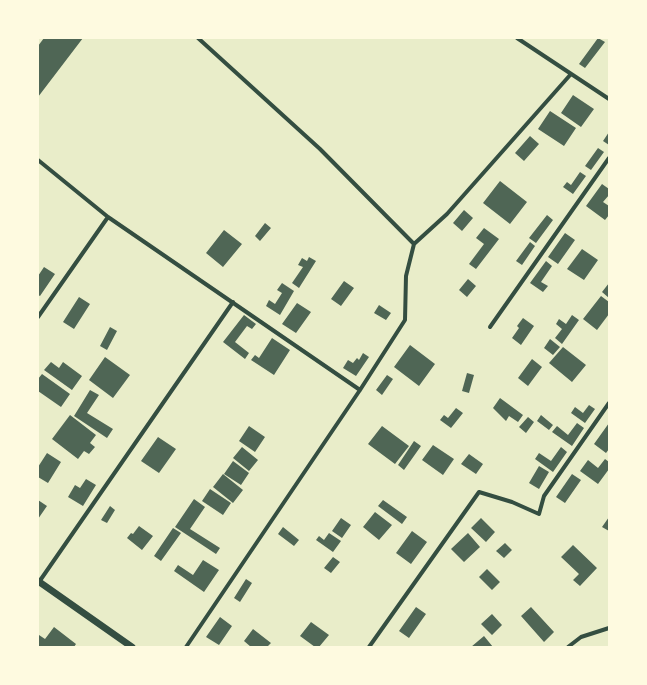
<!DOCTYPE html>
<html>
<head>
<meta charset="utf-8">
<style>
  body { margin:0 }
  #map { position:relative; width:647px; height:685px; overflow:hidden; background:#e9edc9; font-family:Poppins,sans-serif }
  canvas { display:block }
  .frame { position:absolute; inset:0; border:39px solid #fefae0; pointer-events:none }
</style>
</head>
<body>
<div id="map">
<canvas width="647" height="685"></canvas>
<div class="frame"></div>
</div>
<script>
const ctx = document.querySelector('canvas').getContext('2d');
ctx.lineJoin = 'round';
function paint(path, color) {
  ctx.fillStyle = color;
  ctx.fill(path, 'evenodd');
}
function stroke(path, color, width, dash) {
  ctx.strokeStyle = color;
  ctx.lineWidth = width;
  ctx.lineCap = dash ? 'butt' : 'round';
  ctx.setLineDash(dash || []);
  ctx.stroke(path);
}
paint(new Path2D(`
  M44,38H83L38,97V46Z
  M598,38L605,42L585,68L579,64Z
  M573,95L594,109L581,127L561,113Z
  M550,111L576,128L564,146L538,129Z
  M609,132V145L603,141Z
  M530,136L539,144L524,161L515,153Z
  M598,148L604,152L591,170L585,166Z
  M580,172L586,176L573,194L563,187L567,182L571,185Z
  M500,181L527,202L510,224L483,203Z
  M602,184L609,189V195L603,202L609,206V215L605,220L586,206Z
  M464,210L473,218L462,231L453,223Z
  M547,215L553,220L536,243L529,238Z
  M265,223L271,228L260,241L255,236Z
  M484,228L499,239L476,269L469,264L484,244L476,238Z
  M224,230L242,244L223,267L206,253Z
  M565,233L575,240L558,264L548,257Z
  M530,242L535,246L522,265L516,261Z
  M582,249L598,260L584,280L567,269Z
  M309,257L316,261L299,288L292,283L303,267L298,265L302,258L307,261Z
  M546,261L552,266L541,282L548,286L543,292L530,283Z
  M44,267L55,274L40,296L38,295V276Z
  M468,279L476,286L467,297L459,290Z
  M344,281L354,288L341,306L331,299Z
  M282,283L294,291L280,315L266,306L269,300L275,304L282,293L277,290Z
  M609,283V298L602,292Z
  M601,296L609,302V314L597,330L583,319Z
  M79,297L90,304L74,329L63,322Z
  M297,303L311,312L296,333L282,324Z
  M379,305L391,313L386,320L374,313Z
  M244,315L256,324L252,329L247,326L235,342L249,353L245,359L223,342Z
  M572,315L579,320L562,344L555,338L562,329L556,324L559,319L566,324Z
  M523,318L534,326L521,345L512,338L519,328L517,326Z
  M110,327L117,331L107,350L100,346Z
  M272,338L290,350L274,375L251,360L255,355L259,358Z
  M550,339L560,347L553,355L544,348Z
  M410,345L435,364L419,386L394,367Z
  M563,347L586,365L572,382L549,363Z
  M363,353L369,357L356,376L343,368L348,360L353,363L357,358L359,360Z
  M105,357L130,375L113,398L89,380Z
  M532,359L542,367L528,386L518,378Z
  M51,362L59,368L63,362L82,376L72,390L44,370Z
  M467,373L474,375L469,393L462,391Z
  M42,374L70,394L61,407L38,391V379Z
  M387,375L393,379L382,395L376,390Z
  M90,390L99,395L87,413L113,429L107,438L74,416Z
  M500,398L523,415L518,422L509,416L506,421L493,408Z
  M589,405L595,409L585,423L571,413L575,407L583,413Z
  M456,408L463,413L451,428L440,420L444,415L448,418Z
  M70,415L96,435L90,443L95,447L89,454L84,451L78,459L52,439Z
  M541,415L553,425L549,430L537,421Z
  M528,417L534,422L526,433L519,427Z
  M577,423L584,428L572,446L552,432L557,426L568,435Z
  M609,423V449L606,453L594,444Z
  M249,426L265,437L255,452L239,441Z
  M382,426L409,446L395,464L368,444Z
  M158,437L176,449L159,473L141,461Z
  M414,441L421,446L404,470L398,465Z
  M433,445L454,459L443,475L422,460Z
  M242,447L258,460L249,471L233,458Z
  M561,447L567,452L553,472L535,459L539,453L551,461Z
  M47,453L61,462L48,483L38,477V467Z
  M469,454L483,464L476,474L461,464Z
  M605,459L609,462V469L598,484L580,471L588,460L598,468Z
  M233,461L249,473L241,485L224,474Z
  M539,466L549,472L539,489L529,483Z
  M223,474L243,490L233,503L213,487Z
  M572,474L581,480L565,503L556,497Z
  M86,479L96,485L83,506L68,497L75,485L80,488Z
  M210,489L231,503L223,515L202,501Z
  M194,499L205,507L190,529L220,548L216,554L175,527Z
  M38,500L47,506L38,519Z
  M383,500L407,517L402,524L378,506Z
  M110,506L115,510L107,523L101,520Z
  M375,512L392,525L379,540L363,527Z
  M609,517V531L602,527Z
  M341,518L351,525L342,538L332,531Z
  M481,518L495,532L486,542L471,528Z
  M139,526L153,536L142,550L127,538L131,533L133,534Z
  M283,527L299,540L294,546L278,534Z
  M173,528L181,533L161,561L154,556Z
  M412,531L427,542L411,564L396,553Z
  M329,533L341,541L333,552L316,540L319,536L324,540Z
  M468,533L480,547L464,562L451,549Z
  M505,543L512,550L504,558L496,551Z
  M573,545L597,568L580,586L573,580L579,574L561,557Z
  M333,557L340,562L331,573L324,568Z
  M203,560L219,570L204,592L174,571L178,565L193,575Z
  M487,569L500,582L492,590L479,577Z
  M246,579L252,583L240,602L234,598Z
  M416,607L426,614L409,638L399,631Z
  M531,607L554,632L544,642L521,616Z
  M492,614L502,625L492,635L481,624Z
  M220,617L232,626L219,645L206,637Z
  M311,622L329,635L319,647H315L300,636Z
  M54,627L76,644L74,647L38,646V637L39,635L45,639Z
  M253,629L271,643L267,647H251L244,641Z
  M484,636L493,647H471Z`), '#4f6655');
stroke(new Path2D(`
  M198,38L320,149L414,244
  M517,38L609,99
  M38,160L108,217L360,390
  M38,317L108,217
  M490,327L609,158
  M39,582L233,302
  M186,647L360,390L405,320L406,276L414,244L447,214L571,74
  M369,647L479,492L512,502L539,514L544,496L609,403
  M568,647L581,637L609,628`), '#344e41', 4);
stroke(new Path2D(`
  M38,581L132,647`), '#344e41', 7);
</script>
</body>
</html>
